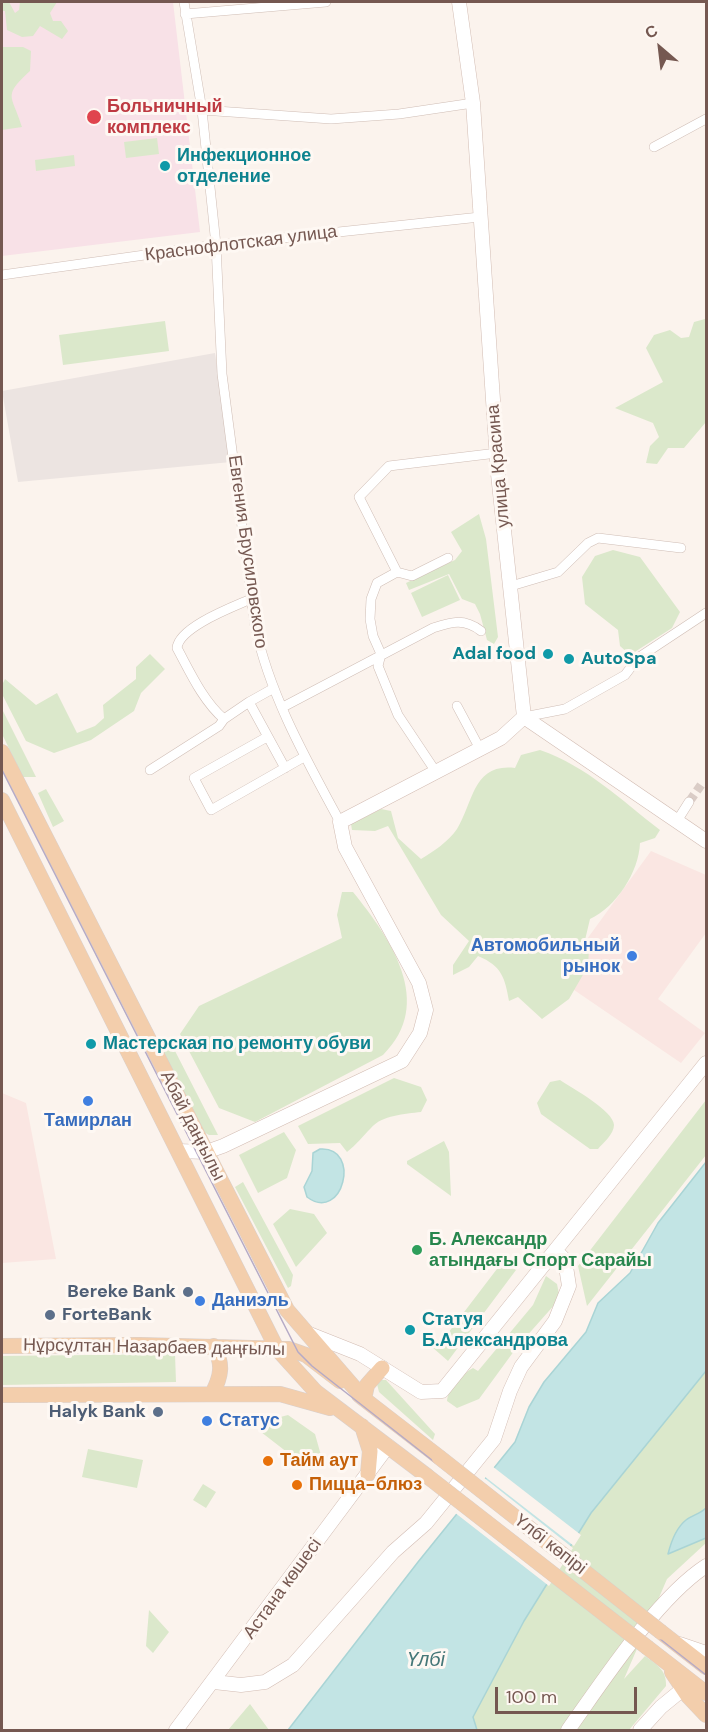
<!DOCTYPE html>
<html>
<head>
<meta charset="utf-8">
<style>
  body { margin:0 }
  #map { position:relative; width:708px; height:1732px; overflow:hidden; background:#fbf3ed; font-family:"DM Sans",sans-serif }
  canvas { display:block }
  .frame { position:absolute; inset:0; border:3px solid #755851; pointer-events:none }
  .north { position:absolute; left:630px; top:18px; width:60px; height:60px; -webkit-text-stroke:4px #fef8f3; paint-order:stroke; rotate:332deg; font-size:16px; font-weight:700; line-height:24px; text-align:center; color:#755851 }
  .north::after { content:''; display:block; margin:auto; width:21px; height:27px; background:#755851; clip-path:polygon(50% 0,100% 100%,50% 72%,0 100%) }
  .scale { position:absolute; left:495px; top:1687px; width:142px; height:27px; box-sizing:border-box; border:3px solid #755851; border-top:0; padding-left:8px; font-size:18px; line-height:21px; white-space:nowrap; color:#755851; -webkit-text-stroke:4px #fef8f3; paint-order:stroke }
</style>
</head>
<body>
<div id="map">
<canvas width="708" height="1732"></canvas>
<div class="frame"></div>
<div class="north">С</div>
<div class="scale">100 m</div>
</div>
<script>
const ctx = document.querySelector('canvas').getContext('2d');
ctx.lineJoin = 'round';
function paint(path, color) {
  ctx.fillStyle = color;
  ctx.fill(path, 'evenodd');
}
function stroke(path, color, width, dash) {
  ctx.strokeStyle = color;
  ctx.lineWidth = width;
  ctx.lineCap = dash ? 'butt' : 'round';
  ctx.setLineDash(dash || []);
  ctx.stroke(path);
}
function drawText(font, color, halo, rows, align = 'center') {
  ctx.font = font + ' "DM Sans",sans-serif';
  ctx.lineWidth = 6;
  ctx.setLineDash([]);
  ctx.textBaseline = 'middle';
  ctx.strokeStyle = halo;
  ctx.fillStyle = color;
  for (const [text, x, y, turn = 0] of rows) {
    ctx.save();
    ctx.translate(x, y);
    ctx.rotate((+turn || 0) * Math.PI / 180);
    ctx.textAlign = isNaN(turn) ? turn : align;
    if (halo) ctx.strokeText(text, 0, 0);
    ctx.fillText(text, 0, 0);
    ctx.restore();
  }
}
paint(new Path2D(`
  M651,851L706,875V933L658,999L705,1033L681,1063L558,979Z
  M2,1093L26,1103L56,1259L2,1263Z`), '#fae6e2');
paint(new Path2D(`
  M215,353L231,462L18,482L2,391Z`), '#ece4e1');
paint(new Path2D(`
  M2,2H173L200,232L2,256Z`), '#f8e1e7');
paint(new Path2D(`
  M2,2H9L15,13L19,10L20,2H57L50,13L53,21H61L68,31L62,39L40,26L33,36L22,37L7,30L5,11H2Z
  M2,47H23L31,51L30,71C2,97 12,94 22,127L2,130Z
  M157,138L159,154L126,158L124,142Z
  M74,155L75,166L36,171L35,160Z
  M705,319L706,422L684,448H668L657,464L646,463L650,446L659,437L653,423L615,408L663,382L646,348L654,335L670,330L681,338L689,337L694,322Z
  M165,321L169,351L63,365L59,335Z
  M479,514L486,539L498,637L494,644L487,640L480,614L475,604L462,599L449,574L409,590L406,583L455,560L462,551L451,532Z
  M613,550L640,557L680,612L672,628L630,655L620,646L618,630L585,604L582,577L595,556Z
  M448,575L460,600L422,617L411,593Z
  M150,654L165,669L141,693L134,711L91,740L54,753L26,741L2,694V685L5,679L36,705L57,693L77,733L95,726L104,718L103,705L136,679V667Z
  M2,709L36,777H23L2,734Z
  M540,750C588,767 621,800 660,830L655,838L640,843C639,872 616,907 590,919L585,940L589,949L588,966L569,999L542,1019L518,997L509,1001C505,978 502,966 478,956L469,967L453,975V965L469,941L441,915L388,826L375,831L352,830L351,824L381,809L391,811L398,838L421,859C434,851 448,842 457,829C474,801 473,763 515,768L521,755Z
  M46,789L64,821L53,827L38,793Z
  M342,892H353C390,938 436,1003 383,1055L255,1122L219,1108L180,1034L199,1006L342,938L337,915Z
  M169,1047L174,1049L218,1135H209L202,1131L163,1051Z
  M394,1078L421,1087L427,1100L421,1112C405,1114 382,1115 371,1128C362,1137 357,1144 347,1152L340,1143L308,1144L298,1126Z
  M560,1080C572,1088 614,1111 614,1125C614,1134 603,1143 598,1149H590L541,1114L537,1103L550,1082Z
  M706,1100V1155L587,1306L578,1266Z
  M284,1132L296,1150L287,1178L258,1193L239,1155Z
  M444,1141L449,1152L451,1196L407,1164V1161Z
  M243,1182L293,1275L291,1286L288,1288L235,1187Z
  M290,1209L314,1214L327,1233L296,1267L273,1224Z
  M503,1261L516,1270L448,1361L432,1347L442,1341Z
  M546,1276L557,1284L559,1294L556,1303L517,1347L479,1399L457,1408L447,1401C448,1388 462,1374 473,1368L478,1371L533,1305Z
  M175,1354L176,1382L2,1385V1356Z
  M706,1371V1543L667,1579L624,1679L645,1656C656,1664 667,1670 666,1686L629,1730H477L473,1717L524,1621L591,1513Z
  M380,1380H386L435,1434L433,1440L379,1392L377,1384Z
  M288,1415L315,1434L322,1459L310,1470L261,1432L265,1421Z
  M88,1449L143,1460L137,1488L82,1477Z
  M203,1484L216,1492L206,1508L193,1500Z
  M149,1610L169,1632L153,1653L146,1646Z
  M250,1704L269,1730H228Z`), '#dbe8cb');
const water = new Path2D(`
  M320,1149C362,1146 343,1224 307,1197L304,1187L312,1171L313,1153Z
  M706,1162V1371L591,1513L524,1621L473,1717L477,1730H288L418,1562L515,1442L529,1407L544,1382L586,1332L598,1303L630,1273L658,1223Z
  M706,1508V1538L668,1554C671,1542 676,1528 686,1520C692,1515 700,1514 706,1508Z`);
paint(water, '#c2e4e4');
stroke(water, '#a9d4d5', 1.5);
paint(new Path2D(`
  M492,1466L581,1535L574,1546L484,1476Z
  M483,1477L573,1548L549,1586L454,1512Z`), '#fbf3ed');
stroke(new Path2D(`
  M689,802L701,785`), '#daccc6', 9, [9, 4.5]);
const street = new Path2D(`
  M184,2L202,110L216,245L222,374L255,626C270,696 306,759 340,822
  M185,14L326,2
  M202,110L331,119L399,114L473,103
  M654,147L706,119
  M2,275L216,245L480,217
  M397,572L359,497L389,466L497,453
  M511,586L558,572L588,543L598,538L681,548
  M249,702L274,688
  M457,706L480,749
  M283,707L433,628C452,622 464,618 481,631
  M524,717L565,709L625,675L638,658L706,613
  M224,719C203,701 190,672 177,648C179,627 233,607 251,599
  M267,737L194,778L211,810L304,757
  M150,770L219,726L224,719L249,702L285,768
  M436,772L398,715L378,666L381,654L373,636L370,619L371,599L377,583L397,572L412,576L448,558
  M677,821L689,802`);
const secondary = new Path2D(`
  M524,717L706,841
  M178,1151L206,1152L223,1146L402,1061L420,1033L426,1010L419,983L345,847L340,822L501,738L524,717L498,474L473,103L459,2
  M307,1333L360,1354L421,1392L442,1391L706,1063
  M680,1644L706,1653
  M214,1682L241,1685L265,1682L293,1665L393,1552L426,1523L494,1439L510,1391L521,1367L555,1321L569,1286L565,1260L556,1251
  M176,1730L388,1446
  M568,1730C603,1681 657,1598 706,1566
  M640,1730L661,1707L683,1689`);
const primary = new Path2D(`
  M2,752L287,1310L364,1399L439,1457
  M2,800L277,1349L316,1392L427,1476
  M2,1346L139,1345L289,1349L306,1355L340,1381
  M212,1394C222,1375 223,1364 214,1346
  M2,1395L280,1394L330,1408
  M359,1395L364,1399L367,1385L382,1368
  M362,1426L370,1451L368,1474
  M661,1632L706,1667
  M648,1648L706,1693
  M672,1672L688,1696L706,1715`);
stroke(street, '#cfbdb5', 10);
stroke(secondary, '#d2bcb3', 15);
stroke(primary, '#d8d0ce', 16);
stroke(street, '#fff', 9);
stroke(secondary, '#fff', 14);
stroke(primary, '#f3ceac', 15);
stroke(new Path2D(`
  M2,770L298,1352L312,1366L706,1675`), '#b5aac6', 1.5);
const primaryBridge = new Path2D(`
  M439,1457L661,1632
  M427,1476L648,1648`);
stroke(primaryBridge, '#d8d0ce', 16, []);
stroke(primaryBridge, '#f3ceac', 15);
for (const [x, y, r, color] of [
  [94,117,8,"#e0444e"],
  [165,166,6,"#0f9aa8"],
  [548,654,6,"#0f9aa8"],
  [569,659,6,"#0f9aa8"],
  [632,956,6,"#3f7fe0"],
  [91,1044,6,"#0f9aa8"],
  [88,1101,6,"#3f7fe0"],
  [417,1250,6,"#2e9e5b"],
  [188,1292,6,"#5c6f8a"],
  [200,1301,6,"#3f7fe0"],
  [50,1315,6,"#5c6f8a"],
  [410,1330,6,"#0f9aa8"],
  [158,1412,6,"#5c6f8a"],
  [207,1421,6,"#3f7fe0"],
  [268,1461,6,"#e8710a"],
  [297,1485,6,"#e8710a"]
]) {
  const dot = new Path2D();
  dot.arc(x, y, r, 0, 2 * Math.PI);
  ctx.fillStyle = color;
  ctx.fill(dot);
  stroke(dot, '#fef8f3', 2);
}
drawText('bold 18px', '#be3a42', '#fef8f3', [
  ["Больничный",107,107],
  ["комплекс",107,128]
], 'left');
drawText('bold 18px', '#0d838f', '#fef8f3', [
  ["Инфекционное",177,156],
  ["отделение",177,177],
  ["Adal food",536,654,"right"],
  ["AutoSpa",581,659],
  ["Мастерская по ремонту обуви",103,1044],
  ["Статуя",422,1320],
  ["Б.Александрова",422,1341]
], 'left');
drawText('18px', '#755851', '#fef8f3', [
  ["Краснофлотская улица",241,244,-7],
  ["улица Красина",499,466,-95],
  ["Евгения Брусиловского",247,552,82],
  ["Абай даңғылы",192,1126,63],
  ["Нұрсұлтан Назарбаев даңғылы",154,1348,1],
  ["Үлбі көпірі",550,1545,38],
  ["Астана көшесі",283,1589,-54]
]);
drawText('bold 18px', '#366cbe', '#fef8f3', [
  ["Автомобильный",620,946,"right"],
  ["рынок",620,967,"right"],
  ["Тамирлан",88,1121,"center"],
  ["Даниэль",212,1301],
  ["Статус",219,1421]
], 'left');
drawText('bold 18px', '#27864d', '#fef8f3', [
  ["Б. Александр",429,1240],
  ["атындағы Спорт Сарайы",429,1261]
], 'left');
drawText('bold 18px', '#4e5e75', '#fef8f3', [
  ["Bereke Bank",176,1292],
  ["ForteBank",62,1315,"left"],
  ["Halyk Bank",146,1412]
], 'right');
drawText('bold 18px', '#c56008', '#fef8f3', [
  ["Тайм аут",280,1461],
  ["Пицца-блюз",309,1485]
], 'left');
drawText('italic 20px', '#457778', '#fef8f3', [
  ["Үлбі",426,1661]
]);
</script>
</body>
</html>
